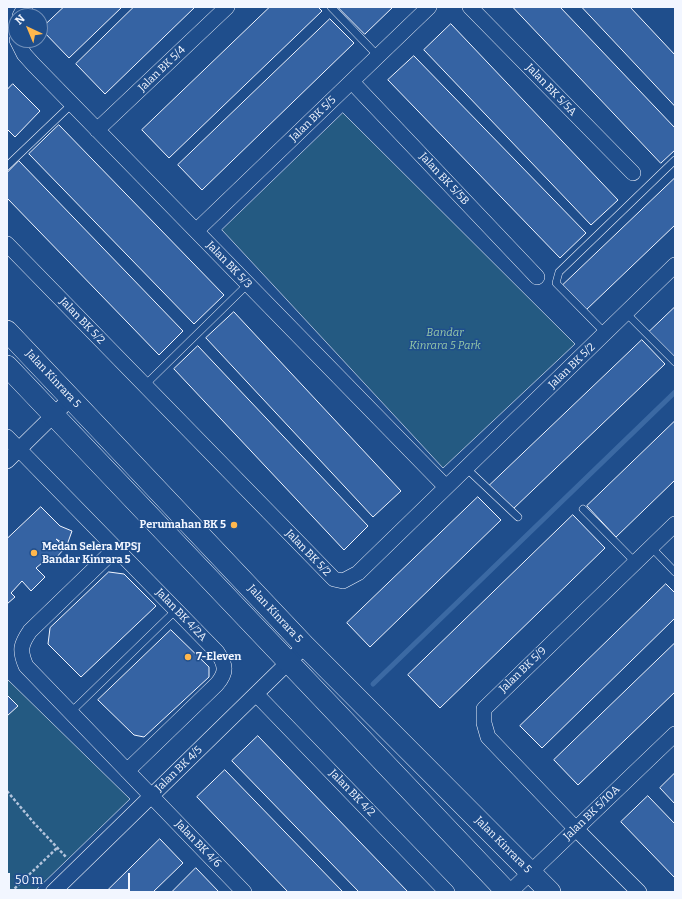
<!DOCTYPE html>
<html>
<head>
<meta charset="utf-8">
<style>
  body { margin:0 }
  #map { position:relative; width:682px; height:899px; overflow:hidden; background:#1f4e8c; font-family:Bitter,serif }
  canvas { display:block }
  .frame { position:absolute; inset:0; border:8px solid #f2f6ff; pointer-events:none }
  .north { position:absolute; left:8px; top:8px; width:40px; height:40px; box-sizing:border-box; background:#1f4e8c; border:1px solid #7391ba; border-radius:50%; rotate:316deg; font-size:11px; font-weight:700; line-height:16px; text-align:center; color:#f2f6ff }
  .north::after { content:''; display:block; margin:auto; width:14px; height:18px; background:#ffb74d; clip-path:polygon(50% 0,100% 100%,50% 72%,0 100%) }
  .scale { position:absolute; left:8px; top:873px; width:122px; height:18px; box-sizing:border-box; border:2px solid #f2f6ff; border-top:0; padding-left:5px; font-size:12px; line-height:14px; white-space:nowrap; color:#f2f6ff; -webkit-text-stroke:3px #1f4e8c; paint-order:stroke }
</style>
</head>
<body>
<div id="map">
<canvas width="682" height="899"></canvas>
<div class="frame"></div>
<div class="north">N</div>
<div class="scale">50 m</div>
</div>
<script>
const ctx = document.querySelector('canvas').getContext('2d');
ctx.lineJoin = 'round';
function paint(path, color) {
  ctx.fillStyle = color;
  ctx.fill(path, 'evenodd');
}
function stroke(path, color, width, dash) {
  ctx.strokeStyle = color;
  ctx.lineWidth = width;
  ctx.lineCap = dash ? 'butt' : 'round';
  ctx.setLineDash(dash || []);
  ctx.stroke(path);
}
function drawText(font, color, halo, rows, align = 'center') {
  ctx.font = font + ' Bitter,serif';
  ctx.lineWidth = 3;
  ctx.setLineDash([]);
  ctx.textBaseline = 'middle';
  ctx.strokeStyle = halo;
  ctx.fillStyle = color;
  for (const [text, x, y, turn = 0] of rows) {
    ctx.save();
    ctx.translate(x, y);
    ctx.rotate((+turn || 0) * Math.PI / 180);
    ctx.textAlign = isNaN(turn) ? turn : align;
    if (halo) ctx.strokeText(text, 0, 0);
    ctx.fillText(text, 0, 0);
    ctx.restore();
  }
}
const green = new Path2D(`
  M343,113L575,344L443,468L222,230Z
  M7,679L130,799L34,892H7Z`);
paint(green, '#245a82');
stroke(green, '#a8bbd7', 1);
stroke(new Path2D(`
  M373,684L675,392`), '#3b69a3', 5);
const building = new Path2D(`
  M64,7H122L69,58L41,29Z
  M134,7H195L105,94L76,64Z
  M270,7H318L322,11L169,158L142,130Z
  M338,7H393L365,34Z
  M513,7H560L675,128V150L661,163Z
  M582,7H630L675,55V106Z
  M330,19L354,43L202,190L178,165Z
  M451,24L618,200L591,225L424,50Z
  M414,56L586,233L560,258L388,80Z
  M13,84L40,111L15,137L7,129V90Z
  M59,125L224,295L194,324L29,154Z
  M19,161L183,331L159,355L7,198V173Z
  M675,178V225L586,310L563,285Z
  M675,307V355L673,356L649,332Z
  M234,312L401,491L373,517L206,338Z
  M642,340L665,364L512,510L489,486Z
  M198,346L368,526L344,550L174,369Z
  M675,421V480L616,537L587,506Z
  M478,497L501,520L370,647L347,623Z
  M41,507L60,526L72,531L67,545L56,539L65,548L53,561L49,557L36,568L45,577L31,591L22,581L11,593L15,597L7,604V539Z
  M573,515L605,548L440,708L408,675Z
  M109,572L124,574L156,606L81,677L48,644L50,628Z
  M666,584L675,593V618L542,748L520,726Z
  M171,630L209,667V677L144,737L134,735L98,700Z
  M675,643V692L578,785L554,760Z
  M7,695L18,706L7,716Z
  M258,736L408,892H359L232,761Z
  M225,770L343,892H288L197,797Z
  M675,773V804L660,788Z
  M648,796L675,824V878L621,822Z
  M160,839L183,863L153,892H106Z
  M196,868L219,892H172Z`);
paint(building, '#3563a3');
stroke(building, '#f2f6ff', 1);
const lane = new Path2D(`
  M331,7L378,56
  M7,166L72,104
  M626,313L675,362
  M605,333L556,283L559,272L675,160
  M145,385L248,284
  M466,468L518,517
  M583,509L635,562
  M651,547L675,572
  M71,712L176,610`);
const street = new Path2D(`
  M470,7L633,173
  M20,16L25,7
  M17,40L24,54L33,64L446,487
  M352,82L537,277
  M97,130L227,7
  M196,231L429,7
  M7,244L334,579L343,581L358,573L675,265
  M7,437L217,652C226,665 227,672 217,684L127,771
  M7,461L71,398
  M116,548L30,631C21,644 19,650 26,666L244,892
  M256,694L447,892
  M53,892L305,646
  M510,892L675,734
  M639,892L576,829L488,737L484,723V709L675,524`);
const secondary = new Path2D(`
  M7,331L305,646L550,892
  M7,366L507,892`);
stroke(lane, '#f2f6ff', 8);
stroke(street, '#f2f6ff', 16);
stroke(secondary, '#f2f6ff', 22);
stroke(new Path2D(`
  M7,791L34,823L67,858
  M11,892L57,848`), '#b3c4dc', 2.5, [3, 2]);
stroke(lane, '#1f4e8c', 7);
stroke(street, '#1f4e8c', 15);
stroke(secondary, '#1f4e8c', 21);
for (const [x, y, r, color] of [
  [234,525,4,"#ffb74d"],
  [34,553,4,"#ffb74d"],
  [188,657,4,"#ffb74d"]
]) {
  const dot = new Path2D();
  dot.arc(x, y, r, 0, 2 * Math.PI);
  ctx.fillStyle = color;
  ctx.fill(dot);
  stroke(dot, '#1f4e8c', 1.5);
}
drawText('11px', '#f2f6ff', '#1f4e8c', [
  ["Jalan BK 5/4",162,69,-44],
  ["Jalan BK 5/5A",551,90,46],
  ["Jalan BK 5/5",313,119,-44],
  ["Jalan BK 5/5B",444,179,47],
  ["Jalan BK 5/3",229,265,46],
  ["Jalan BK 5/2",82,321,46],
  ["Jalan BK 5/2",572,366,-44],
  ["Jalan Kinrara 5",53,379,47],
  ["Jalan BK 5/2",308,553,46],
  ["Jalan Kinrara 5",275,614,47],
  ["Jalan BK 4/2A",181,615,46],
  ["Jalan BK 5/9",523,670,-44],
  ["Jalan BK 4/5",179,769,-44],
  ["Jalan BK 4/2",352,793,46],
  ["Jalan BK 5/10A",592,813,-44],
  ["Jalan BK 4/6",198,844,46],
  ["Jalan Kinrara 5",503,845,45]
]);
drawText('italic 11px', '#97c8a6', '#1f4e8c', [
  ["Bandar",445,333],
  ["Kinrara 5 Park",445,346]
]);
drawText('bold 11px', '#f2f6ff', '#1f4e8c', [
  ["Perumahan BK 5",226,525,"right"],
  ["Medan Selera MPSJ",42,547],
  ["Bandar Kinrara 5",42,560],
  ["7-Eleven",196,657]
], 'left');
</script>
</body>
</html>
